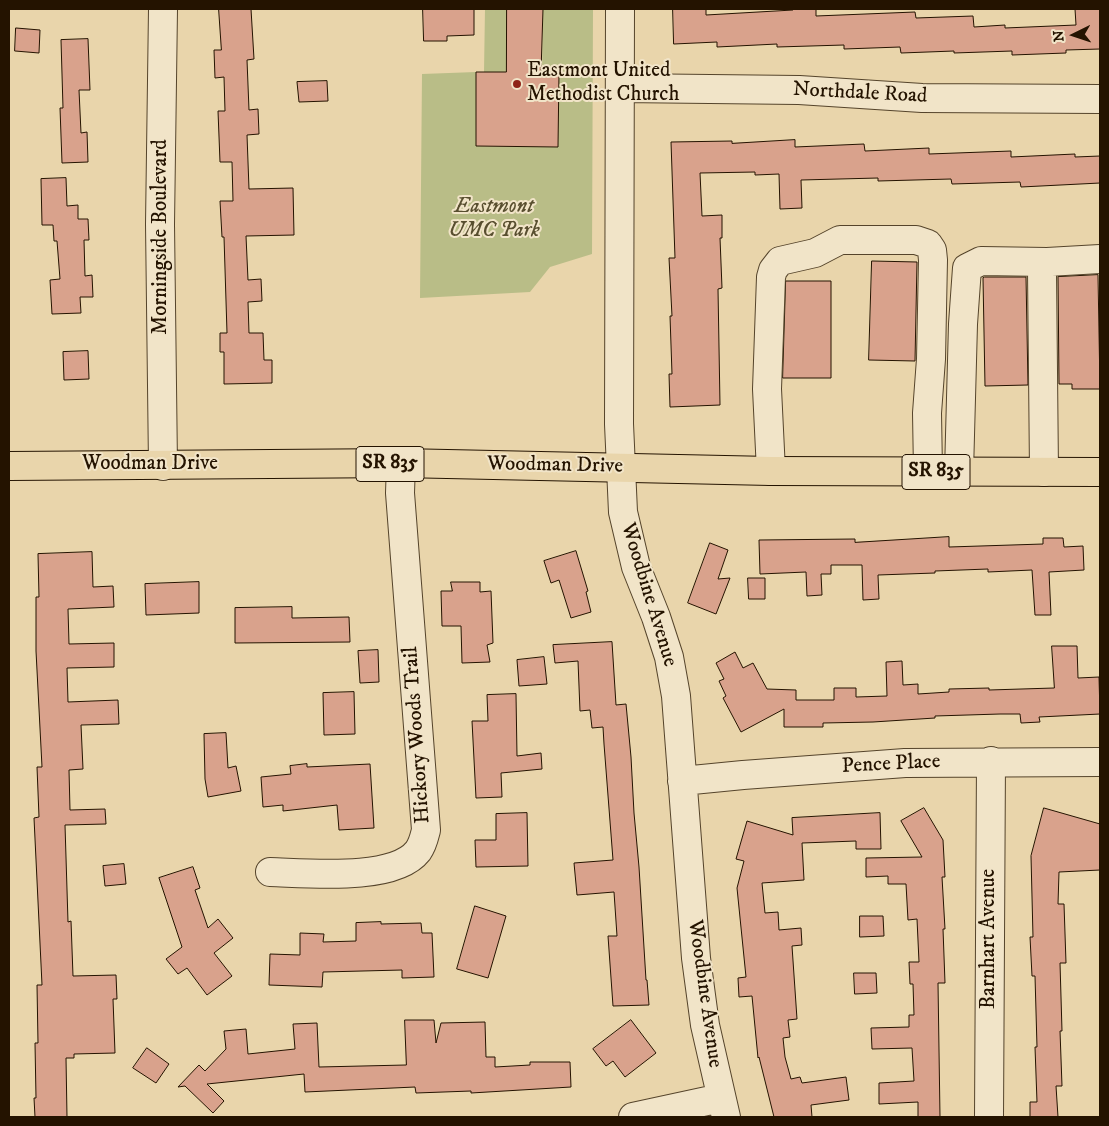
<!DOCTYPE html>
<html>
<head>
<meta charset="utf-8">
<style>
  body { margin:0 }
  #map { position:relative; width:1109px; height:1126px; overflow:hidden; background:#e9d5ab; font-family:"IM FELL DW Pica",serif }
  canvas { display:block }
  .frame { position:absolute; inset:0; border:10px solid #241300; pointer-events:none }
  .north { position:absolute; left:1049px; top:10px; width:50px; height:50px; -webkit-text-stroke:4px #f1e4c8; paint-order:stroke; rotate:266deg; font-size:14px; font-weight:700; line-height:20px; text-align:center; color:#241300 }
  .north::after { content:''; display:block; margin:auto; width:18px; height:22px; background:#241300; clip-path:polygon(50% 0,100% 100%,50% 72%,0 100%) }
</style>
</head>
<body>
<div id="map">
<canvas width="1109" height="1126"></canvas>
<div class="frame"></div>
<div class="north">N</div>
</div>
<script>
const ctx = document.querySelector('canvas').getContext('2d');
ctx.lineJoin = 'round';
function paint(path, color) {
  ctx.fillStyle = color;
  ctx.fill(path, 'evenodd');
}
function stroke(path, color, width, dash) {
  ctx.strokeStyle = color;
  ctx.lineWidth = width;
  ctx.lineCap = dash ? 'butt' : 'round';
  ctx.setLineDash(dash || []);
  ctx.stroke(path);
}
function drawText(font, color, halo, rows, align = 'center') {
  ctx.font = font + ' "IM FELL DW Pica",serif';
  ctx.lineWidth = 4;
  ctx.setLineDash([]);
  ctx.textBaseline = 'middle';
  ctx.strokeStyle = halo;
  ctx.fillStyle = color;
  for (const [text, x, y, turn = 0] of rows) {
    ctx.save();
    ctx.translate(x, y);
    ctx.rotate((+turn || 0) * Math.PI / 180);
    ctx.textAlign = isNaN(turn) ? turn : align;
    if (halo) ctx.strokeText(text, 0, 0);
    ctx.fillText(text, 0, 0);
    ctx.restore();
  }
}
paint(new Path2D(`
  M485,9H508L506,72H484Z
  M543,9H593L592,254L550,267L530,292L420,298L422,74L476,72V146L558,147L559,73L542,71Z`), '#b9bd87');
const building = new Path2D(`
  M219,9H251L254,59L247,60L249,110L258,109L259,134L247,135L249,189L293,188L294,235L246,236L248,280L261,279L262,301L248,302L249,333H263L264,360H272V383L224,384V352H220V333H227L224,237H222L220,201H233L232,162H220L218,111H225L224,77L215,78L214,50H221Z
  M423,9H474V35L447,36V41H424Z
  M507,9H543L541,72H559L558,147L476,146V72H506Z
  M673,9H706V15L793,10V9H816V16L915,12L916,18L973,16L974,27L1005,25V28L1076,25L1075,9H1100V49L1066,50V53L1012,55V51L954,53V51L901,53L900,47L844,49V45L777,47V44L717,47V42L674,44Z
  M16,28L40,30L39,53L15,51Z
  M88,39L90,90H79L81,133L87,132L88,162L62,163L60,108H63L61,40Z
  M327,81L328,101L299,102L297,82Z
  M795,140V147L864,144L865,151L929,148V154L1011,151V157L1075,154V157L1100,156V183L1021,187L1020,182L952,184L951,179L878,181V178L801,180L802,208L780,209L779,174L755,175V172L700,173L702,216L722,215V238H720L722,288L718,289L720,405L670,407L669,374H672L670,316H672L669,258H675L671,142L732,141V143Z
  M66,178L67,206L78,205V219H88L89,240H84L85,276L92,275L93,297H80L81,313L52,314L50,280L60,279L57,241H54L53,225H42L41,179Z
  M872,261L917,262L915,361L869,360Z
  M1098,275L1100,389H1072V384H1059L1058,277Z
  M985,277H1026L1028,385L985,386L983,278Z
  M786,281H831V378H783Z
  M88,351L89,379L64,380L63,352Z
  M949,537V547L1043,544V538H1063L1064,547L1083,546L1084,570L1049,572L1051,615H1035L1032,570L988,572V569L935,571V573L878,575L879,599L863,600L862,565H831V574H821L822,595L807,596L806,572L760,574L759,540L855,539V542Z
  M710,543L728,550L718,579L730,578L716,614L688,603Z
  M576,551L588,591L586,592L591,612L571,618L559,580L551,583L544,561Z
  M92,552L93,587L113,586L114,607L68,609L69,644L114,643V667L67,668L68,702L118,700L119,724L81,725L83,769L69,770L70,810L105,809L106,824L65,825L68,922L71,921L73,976L116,975L117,999H113L115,1053L74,1054V1058H66L67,1117H35L34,1098H36L35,1043H38L37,985H42L34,818L39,817L37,767H42L36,651V597H39L38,554Z
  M748,578H765V599H749Z
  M199,582V613L146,615L145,584Z
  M451,582H480V592L491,591L493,643L487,645L490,662L462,663L461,626H442L441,591H452Z
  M292,607V618L349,617L350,642L235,643V608Z
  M612,642L616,705L626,704L631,757L634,813L639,867L646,980H647L649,1005L613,1006L608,936H617L614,892L577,895L574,863L613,860L604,744L603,727L592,728L590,710L580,711L578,661L555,663L553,645Z
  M1052,646H1077L1078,678L1099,677L1100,714L1039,717L1040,722L1021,723L1020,714H1000L935,716V718L873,722L823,723V727H784V709L741,732L723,698L726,696L719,681L724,679L716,663L735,652L743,668L753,663L767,689L796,690V700H834V688H856V697L887,696L886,662L902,661L903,685L918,684V694L949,692V689L989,688V690L1054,688Z
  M378,650L379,682L360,683L358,651Z
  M544,657L547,684L519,686L517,660Z
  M354,692L355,734L324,735L323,693Z
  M516,694L517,756L541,753L542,769L501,773L502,797L476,798L472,721H488L487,695Z
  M226,733L228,768L236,766L241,791L208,797L205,779L204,734Z
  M307,764V767L370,764L374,828L339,830L337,805L283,811V805L263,807L261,777L291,774L290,766Z
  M924,808L943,840L945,877H942L945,929H943L945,983H938L940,1117H918V1102L879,1104V1083L914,1081L912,1048L872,1049L871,1028L909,1027V1015H914L913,984H910L909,962H919L917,919L908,920L906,884H888V876L866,877V858L922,857L901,821Z
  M1044,808L1100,824V870L1059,872L1058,904H1064L1066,963H1060L1062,1031H1060L1062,1086H1056L1058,1117H1030V1102H1037L1035,1047H1037L1035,976H1032L1030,937H1033L1031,856Z
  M527,813L528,866L476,867L475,840H496V814Z
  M880,813L881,849H856V841L802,843L804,880L762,883L765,913L778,912L779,930L801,928L802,945L792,946L797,1019L788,1020L790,1037L783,1038L785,1057L791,1079L800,1077L802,1083L846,1077L849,1100L811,1105L812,1117H774L759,1057L758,1058L752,996L739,997L738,978L746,977L737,888L744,861L736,859L747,821L793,835L792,818Z
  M124,864L126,884L105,886L103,866Z
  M193,867L200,888L195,890L208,928L218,919L233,938L214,953L232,976L207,995L187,968L178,974L166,959L182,947L159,878Z
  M475,906L506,916L488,978L457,969Z
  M860,916H883L884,936L860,937Z
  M381,922V924L421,923L422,933H432L434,977L402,978V970L323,972L322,987L269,985L270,954L300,955V933L324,934L323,942L356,941V923Z
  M854,973H876L877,993L855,994Z
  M405,1020H434L436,1043L441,1023L485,1022L486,1057H495V1067L530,1065V1062H570L571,1087L471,1093V1091L416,1093L415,1087L305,1092L304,1074L207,1084L224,1101L213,1113L185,1086L178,1087L199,1065L205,1071L226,1049L224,1031L246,1029L248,1054L295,1049L293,1024L317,1023L319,1067L406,1065Z
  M631,1020L656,1053L625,1077L613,1061L606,1066L593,1049Z
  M147,1048L169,1064L156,1083L133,1068Z`);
paint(building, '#d9a28c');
stroke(building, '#241300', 1);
const minor = new Path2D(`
  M620,9L619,424L623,512L636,567L656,617L669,657L676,696L696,958L705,1025L726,1117
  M621,88L799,90L922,98L1100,99
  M163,466L160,224L163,9
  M771,471L767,389L771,277L773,270L780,261L815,253L840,240H916L928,244L932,250L933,260L931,359L927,413L928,471
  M959,472L963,324L967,268L981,261L1047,262
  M1044,472L1042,271L1047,262L1100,259
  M682,781L743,775L905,763L1100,762
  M270,872C307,873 394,882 418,851C423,844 424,838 426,830L400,493L401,463
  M633,1117L721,1098
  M989,1117L991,761`);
const major = new Path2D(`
  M9,466L401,463L771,471L1100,472`);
stroke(minor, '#55442b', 30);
stroke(major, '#241300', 30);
stroke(minor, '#f1e4c8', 28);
stroke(major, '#e9d5ab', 28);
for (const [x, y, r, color] of [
  [517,84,5,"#8f2418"]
]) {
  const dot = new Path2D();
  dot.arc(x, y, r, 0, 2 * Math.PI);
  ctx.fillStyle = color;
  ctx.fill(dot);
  stroke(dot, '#f1e4c8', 2);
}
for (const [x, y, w] of [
  [390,464,68],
  [936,472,68]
]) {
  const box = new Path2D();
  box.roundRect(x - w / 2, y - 17.5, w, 35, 4);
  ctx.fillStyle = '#f1e4c8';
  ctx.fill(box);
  stroke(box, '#241300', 1);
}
drawText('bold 20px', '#241300', null, [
  ["SR 835",390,464],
  ["SR 835",936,472]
]);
drawText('21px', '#241300', '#f1e4c8', [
  ["Eastmont United",527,72],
  ["Methodist Church",527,96]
], 'left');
drawText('21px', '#241300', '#f1e4c8', [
  ["Northdale Road",860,94,3],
  ["Morningside Boulevard",162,237,-90],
  ["Woodman Drive",150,465],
  ["Woodman Drive",555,466,1],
  ["Woodbine Avenue",648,595,73],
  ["Hickory Woods Trail",418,735,-94],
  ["Pence Place",891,765,-3],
  ["Barnhart Avenue",990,939,-90],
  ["Woodbine Avenue",704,994,82]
]);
drawText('italic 21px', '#584e2f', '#f1e4c8', [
  ["Eastmont",494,208],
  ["UMC Park",494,232]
]);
</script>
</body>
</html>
